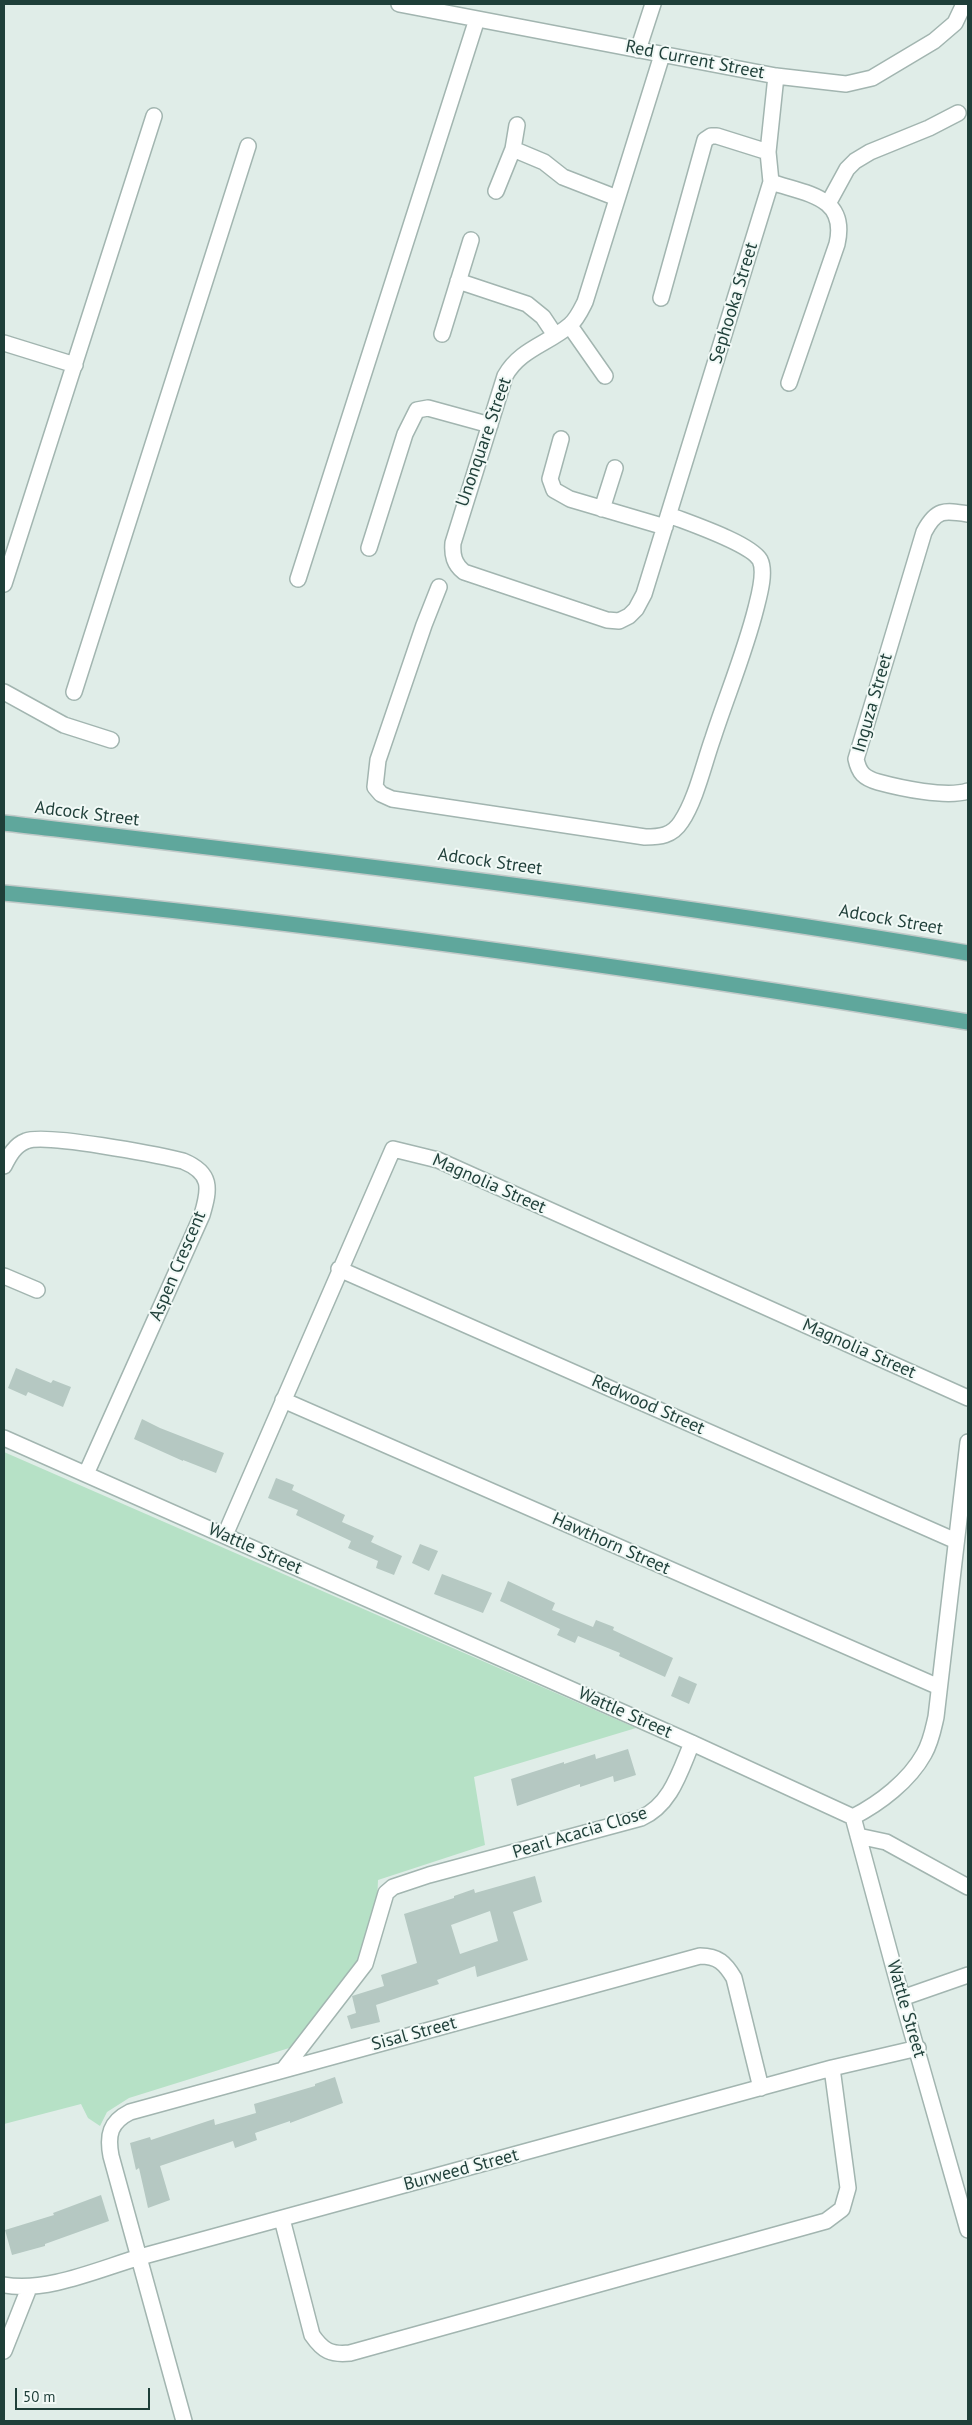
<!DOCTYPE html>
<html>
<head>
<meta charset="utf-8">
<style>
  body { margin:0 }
  #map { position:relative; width:972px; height:2425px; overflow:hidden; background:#e0ede8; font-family:"PT Sans",sans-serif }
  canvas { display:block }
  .frame { position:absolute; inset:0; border:5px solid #1f3f39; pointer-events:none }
  .scale { position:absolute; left:15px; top:2388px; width:135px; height:22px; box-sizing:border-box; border:2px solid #1f3f39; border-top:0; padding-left:6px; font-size:15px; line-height:18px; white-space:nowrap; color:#1f3f39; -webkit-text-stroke:4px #f1f9f6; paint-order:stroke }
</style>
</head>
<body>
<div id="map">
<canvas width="972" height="2425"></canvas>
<div class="frame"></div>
<div class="scale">50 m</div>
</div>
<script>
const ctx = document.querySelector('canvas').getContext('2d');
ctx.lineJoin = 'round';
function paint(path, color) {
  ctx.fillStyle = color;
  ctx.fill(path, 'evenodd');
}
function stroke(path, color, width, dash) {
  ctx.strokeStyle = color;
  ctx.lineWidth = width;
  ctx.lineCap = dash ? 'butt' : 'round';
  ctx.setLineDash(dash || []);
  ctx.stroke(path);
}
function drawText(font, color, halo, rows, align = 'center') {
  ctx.font = font + ' "PT Sans",sans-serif';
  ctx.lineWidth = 4;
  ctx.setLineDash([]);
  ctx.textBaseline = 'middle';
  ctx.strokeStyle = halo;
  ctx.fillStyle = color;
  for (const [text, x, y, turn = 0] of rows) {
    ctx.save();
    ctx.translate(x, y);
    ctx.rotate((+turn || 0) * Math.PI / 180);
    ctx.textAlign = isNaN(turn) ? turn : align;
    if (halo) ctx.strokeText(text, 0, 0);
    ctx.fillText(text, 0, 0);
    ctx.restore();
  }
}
paint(new Path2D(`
  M4,1452L636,1728L474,1777L485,1845L378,1880L377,1904L358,1968L302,2044L129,2098L107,2112L100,2126L88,2118L81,2104L4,2124Z`), '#b6e1c6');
paint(new Path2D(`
  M16,1368L51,1383L53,1380L71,1387L63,1407L28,1392L26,1396L8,1388Z
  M142,1419L160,1428L224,1453L216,1473L183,1460V1461L134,1439Z
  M276,1478L294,1485L292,1490L345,1515L342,1522L374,1536L371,1542L402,1556L394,1575L376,1568L378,1561L348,1548L351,1541L296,1515L298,1510L268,1498Z
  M420,1544L438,1551L429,1571L412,1563Z
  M442,1574L492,1593L483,1613L434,1594Z
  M508,1581L555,1603L552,1610L593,1627L596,1620L614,1627L613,1630L673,1658L665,1677L619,1656L620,1653L578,1636L575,1643L557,1635L560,1629L500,1601Z
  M679,1676L697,1684L689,1704L671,1696Z
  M628,1749L636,1775L614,1782L613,1776L580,1787V1784L517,1806L511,1779L564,1762V1764L595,1754L596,1759Z
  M535,1876L542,1902L513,1912L528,1960L477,1977L475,1966L437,1980L439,1984L376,2005L380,2022L351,2029L347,2016L356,2013L352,1996L384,1986L381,1975L417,1963L404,1914L454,1898V1896L474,1889L475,1893ZM490,1911L498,1941L460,1954L451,1925Z
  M335,2077L343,2103L290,2123V2121L255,2133L257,2140L235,2148L233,2141L160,2166L170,2200L148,2208L139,2168L136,2170L130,2143L150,2137L151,2140L214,2119L215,2125L256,2113L254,2104L315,2086V2084Z
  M101,2195L109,2221L45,2244V2246L12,2255L5,2230L54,2215L53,2213Z`), '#b5c8c2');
const minor = new Path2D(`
  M399,4L776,76L846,84L872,78L934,41L955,23L964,4
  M638,50L653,4
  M662,55L585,302C581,310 577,319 570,325C548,344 520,349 505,376L453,543C452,555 454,564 464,572L607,620L619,621L629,616L636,609L644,594L771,182L768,152L776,76
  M513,149L544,162L563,177L617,198
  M771,182C806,194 848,196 837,244L789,383
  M496,191L513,149L517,125
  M829,202L847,169L855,161L870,152L929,128L958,113
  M458,281L527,304L543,317L555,335
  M661,298L705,140L711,136H717L768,152
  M570,326L605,376
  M442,334L471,240
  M4,343L75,365
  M561,439L550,479L554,490L570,499L665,527
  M602,509L615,468
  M968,514C944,510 936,509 924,532L856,759C859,773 864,778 878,782C900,788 946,798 968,791
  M369,548L405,434L417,410L428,408L490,425
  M298,579L477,19
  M4,584L154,116
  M439,587L424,625L378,760L375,787L381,794L392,799L645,837C660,837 672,836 681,822C696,800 704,763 713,738C727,695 745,652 756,608C759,596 766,572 760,560C750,543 689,523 669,515
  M4,692L64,725L111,740
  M74,692L248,146
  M4,1166C9,1156 15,1145 26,1141C45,1133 158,1155 183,1161C212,1173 210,1188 202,1215L86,1474
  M339,1269L956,1541
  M4,1276L37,1290
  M283,1400L939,1687
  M4,1438L692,1743L853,1817L902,1998L968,2230
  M225,1535L393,1149L438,1160L968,1398
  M853,1817C880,1803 909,1781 924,1754C931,1742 933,1730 936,1717L968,1442
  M858,1836L886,1842L968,1887
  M902,1998L968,1975
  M284,2069L365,1964L386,1893L393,1887L429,1875L641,1818C671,1805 680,1771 692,1743
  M282,2219L312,2335C323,2351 331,2355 350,2353L826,2221L842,2209L848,2188L832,2068
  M4,2285C46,2293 99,2269 140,2257L832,2068L918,2048
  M4,2351L29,2288
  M184,2421L111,2156C107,2135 110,2122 130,2112L700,1956C718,1956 725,1963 734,1978L761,2088`);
const major = new Path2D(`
  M4,823C326,861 648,898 968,953
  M4,893C327,924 648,969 968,1022`);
stroke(minor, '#a2b5b0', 18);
stroke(major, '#c0c9c8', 18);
stroke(minor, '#fff', 15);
stroke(major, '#5fa79c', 15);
drawText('18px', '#1f3f39', '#f1f9f6', [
  ["Red Current Street",695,60,11],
  ["Sephooka Street",734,303,-73],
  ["Unonquare Street",484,442,-71],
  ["Inguza Street",873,703,-74],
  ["Adcock Street",87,814,7],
  ["Adcock Street",490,862,8],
  ["Adcock Street",891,920,10],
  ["Magnolia Street",489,1184,24],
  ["Aspen Crescent",178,1266,-67],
  ["Magnolia Street",859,1349,24],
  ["Redwood Street",648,1405,24],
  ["Hawthorn Street",611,1544,24],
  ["Wattle Street",255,1549,24],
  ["Wattle Street",625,1713,24],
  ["Pearl Acacia Close",580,1833,-17],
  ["Wattle Street",906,2009,74],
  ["Sisal Street",414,2034,-15],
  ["Burweed Street",461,2170,-15]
]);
</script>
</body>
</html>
